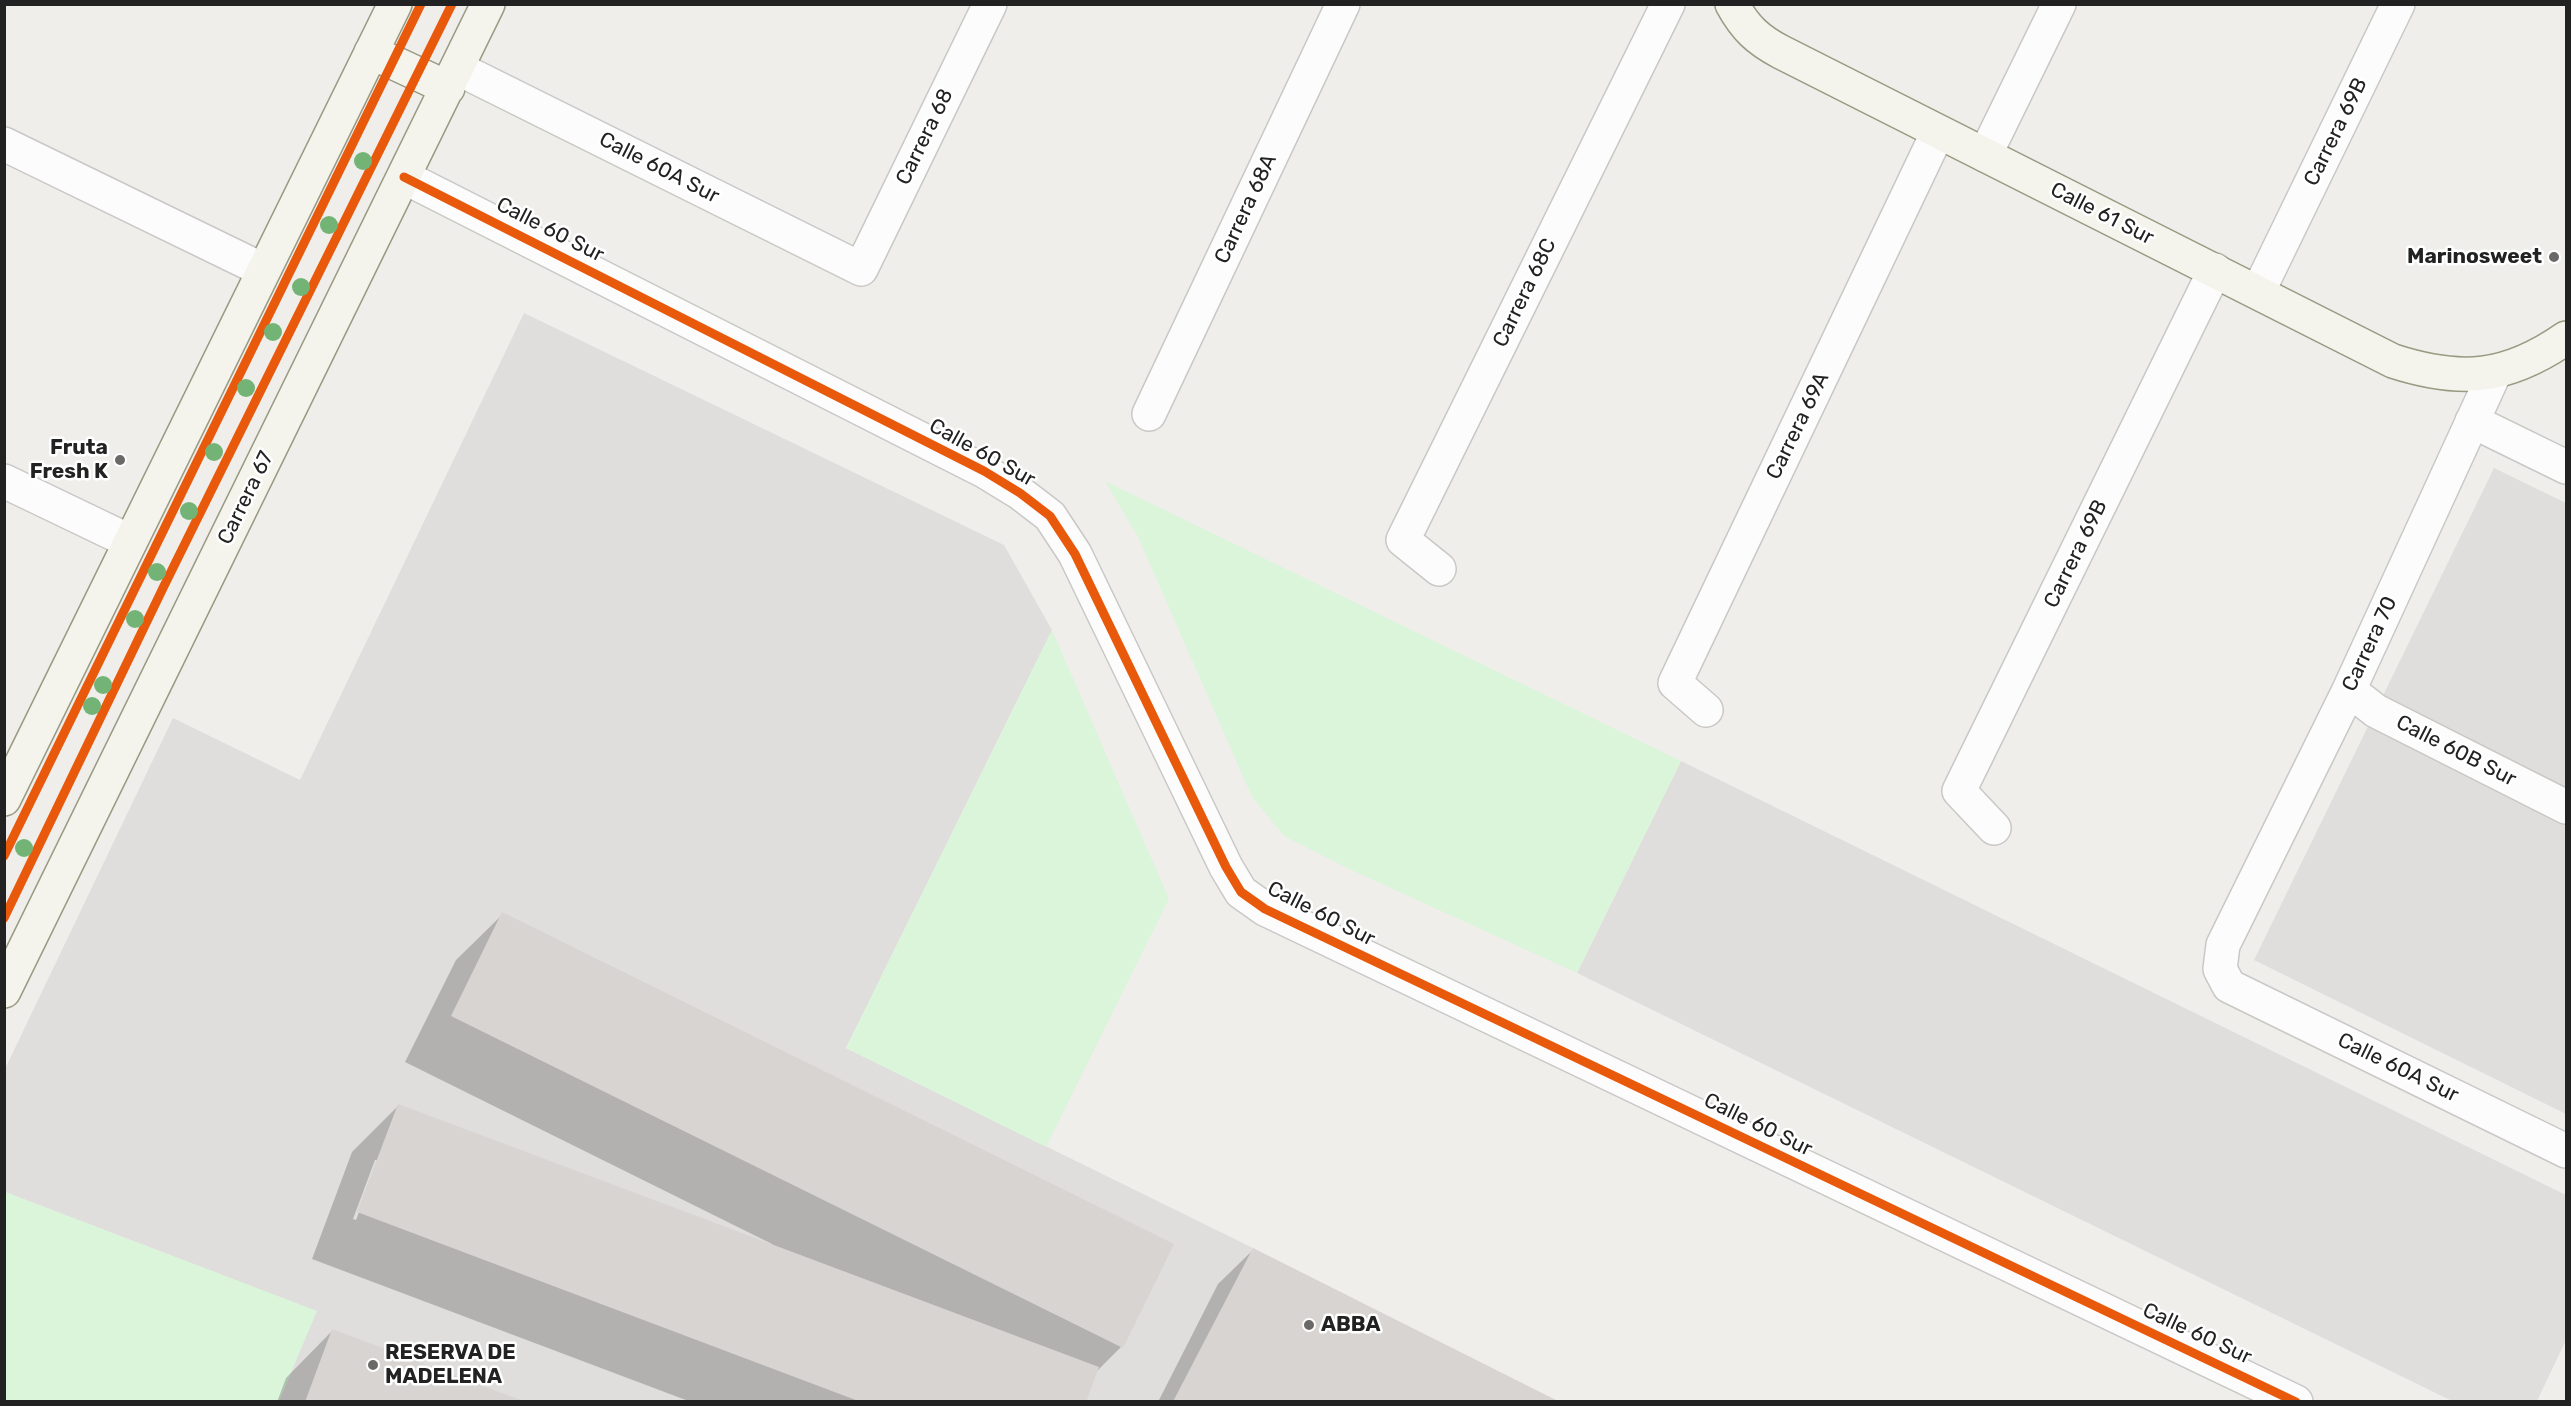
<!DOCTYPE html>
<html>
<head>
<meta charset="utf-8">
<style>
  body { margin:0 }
  #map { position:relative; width:2571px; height:1406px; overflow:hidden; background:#f0eeeb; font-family:Rubik,sans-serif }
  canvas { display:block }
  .frame { position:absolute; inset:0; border:6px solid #222; pointer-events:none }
</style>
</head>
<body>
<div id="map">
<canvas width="2571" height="1406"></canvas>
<div class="frame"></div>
</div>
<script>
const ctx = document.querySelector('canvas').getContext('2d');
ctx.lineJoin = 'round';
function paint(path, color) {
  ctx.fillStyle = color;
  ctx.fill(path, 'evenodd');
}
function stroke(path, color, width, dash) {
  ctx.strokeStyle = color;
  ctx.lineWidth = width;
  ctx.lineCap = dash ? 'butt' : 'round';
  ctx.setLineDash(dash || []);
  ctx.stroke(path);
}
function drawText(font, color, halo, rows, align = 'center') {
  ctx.font = font + ' Rubik,sans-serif';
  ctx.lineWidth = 5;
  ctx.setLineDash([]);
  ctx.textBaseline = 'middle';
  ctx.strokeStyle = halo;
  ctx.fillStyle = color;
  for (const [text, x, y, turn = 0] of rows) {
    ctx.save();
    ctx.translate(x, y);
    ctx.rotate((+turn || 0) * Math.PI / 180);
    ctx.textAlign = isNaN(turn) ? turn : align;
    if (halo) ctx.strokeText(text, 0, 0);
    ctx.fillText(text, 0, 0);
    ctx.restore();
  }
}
paint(new Path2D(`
  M524,313L1004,545L1052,630L846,1048L1253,1248L1173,1401H279L316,1311L5,1192L4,1071L173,718L300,780Z
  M2494,468L2566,503V1114L2254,960Z
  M1681,761L2566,1195V1340L2537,1401H2452L1577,973Z`), '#dfdedc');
paint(new Path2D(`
  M1105,481L1681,761L1577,973L1349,869L1284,836L1252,797L1138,537Z
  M1052,630L1169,899L1046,1147L846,1048Z
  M5,1192L317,1311L279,1401H5Z`), '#daf5da');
paint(new Path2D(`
  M503,914L1121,1347L1095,1373L1084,1402H691L312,1259L352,1152L398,1106L771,1246L772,1244L405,1062L456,960ZM375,1160H379L356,1220L353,1219Z
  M1253,1250L1556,1402H1158L1218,1284Z
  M332,1331L519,1402H277L286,1378Z`), '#0003');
paint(new Path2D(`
  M502,912L1174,1244L1123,1348L451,1016Z
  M398,1104L1099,1367L1086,1402H861L357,1212Z
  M1253,1248L1560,1402H1173Z
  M332,1329L523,1401V1402H305Z`), '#d7d4d2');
const street = new Path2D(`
  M457,68L861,269L990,4
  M4,144L263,270
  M1985,155L2059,4
  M404,177L984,471L1020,493L1050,516L1075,554L1226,867L1241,892L1265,909L2296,1402
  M2258,292L2398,4
  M2495,372L2349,690L2223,945L2220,969L2229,986L2566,1151
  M1149,414L1343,4
  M2472,421L2566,467
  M4,481L129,541
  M1439,569L1403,540L1668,4
  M2349,690L2376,711L2566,807
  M1706,710L1675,683L1938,132
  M1994,828L1959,791L2215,270`);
const secondary = new Path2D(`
  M1732,4C1745,28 1758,40 1781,52L2393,361C2461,383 2507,379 2566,338
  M371,52L448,88
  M4,799L395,4
  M4,991L488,4`);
stroke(street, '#c9c8c7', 36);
stroke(secondary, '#999a82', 36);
stroke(street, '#fdfcfc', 33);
stroke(secondary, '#f4f4ed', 33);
stroke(new Path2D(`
  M404,177L984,471L1020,493L1050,516L1075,554L1226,867L1241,892L1265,909L2296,1402
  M4,856L421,4
  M4,918L163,588L452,4`), '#e8590c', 9);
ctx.fillStyle = '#73b476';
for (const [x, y] of [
  [363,161],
  [329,225],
  [301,287],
  [273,332],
  [246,388],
  [214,452],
  [189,511],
  [157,572],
  [135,619],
  [103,685],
  [92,706],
  [24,848]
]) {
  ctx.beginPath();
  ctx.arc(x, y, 9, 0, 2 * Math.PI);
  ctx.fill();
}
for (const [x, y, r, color] of [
  [2554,257,6,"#6a6968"],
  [120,460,6,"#6a6968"],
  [1309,1325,6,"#6a6968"],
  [373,1365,6,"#6a6968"]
]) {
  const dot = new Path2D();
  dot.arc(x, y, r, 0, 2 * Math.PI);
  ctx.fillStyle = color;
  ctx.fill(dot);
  stroke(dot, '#fff', 2);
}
drawText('21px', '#222', '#fff', [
  ["Carrera 69B",2336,132,-64],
  ["Carrera 68",925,137,-64],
  ["Calle 60A Sur",659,168,27],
  ["Carrera 68A",1246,209,-65],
  ["Calle 61 Sur",2102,214,27],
  ["Calle 60 Sur",550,230,27],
  ["Carrera 68C",1525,293,-64],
  ["Carrera 69A",1798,426,-64],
  ["Calle 60 Sur",982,453,29],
  ["Carrera 67",246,498,-64],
  ["Carrera 69B",2076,554,-64],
  ["Carrera 70",2370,644,-65],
  ["Calle 60B Sur",2456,751,27],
  ["Calle 60 Sur",1321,914,27],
  ["Calle 60A Sur",2398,1068,26],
  ["Calle 60 Sur",1758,1125,26],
  ["Calle 60 Sur",2197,1334,25]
]);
drawText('bold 21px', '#222', '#fff', [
  ["Marinosweet",2542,257],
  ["Fruta",108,448],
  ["Fresh K",108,472],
  ["ABBA",1321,1325,"left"],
  ["RESERVA DE",385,1353,"left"],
  ["MADELENA",385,1377,"left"]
], 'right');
</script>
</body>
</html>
